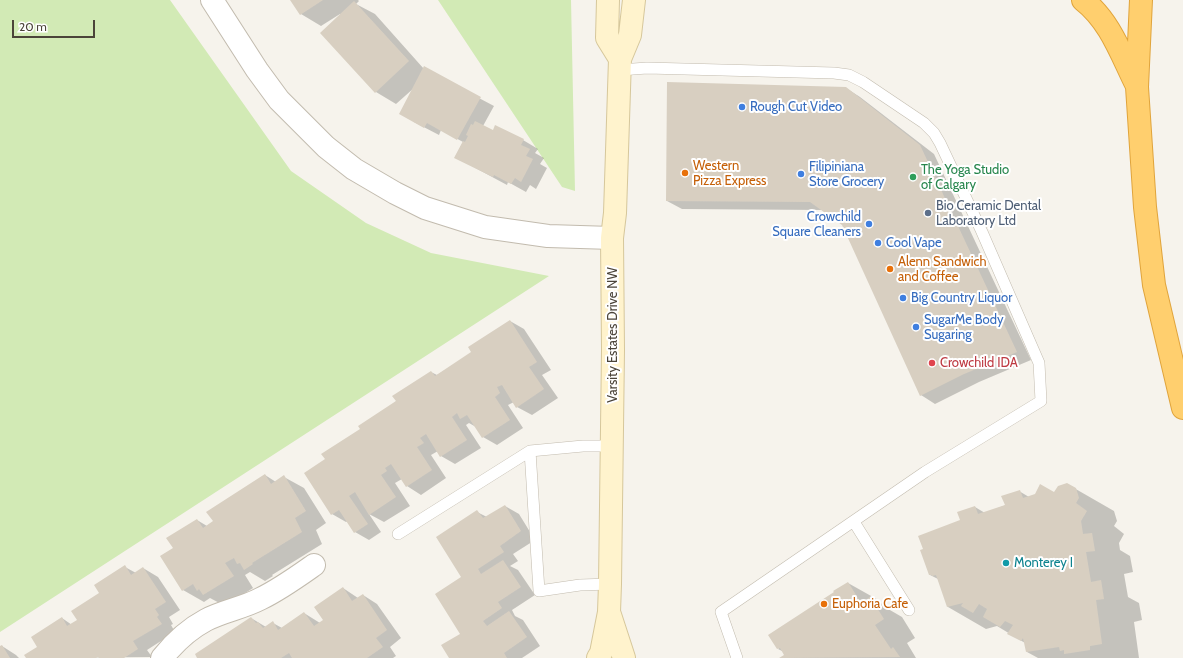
<!DOCTYPE html>
<html>
<head>
<meta charset="utf-8">
<style>
  body { margin:0 }
  #map { position:relative; width:1183px; height:658px; overflow:hidden; background:#f6f3ec; font-family:Cabin,sans-serif }
  canvas { display:block }
  .scale { position:absolute; left:12px; top:20px; width:83px; height:18px; box-sizing:border-box; border:2px solid #4b4439; border-top:0; padding-left:5px; font-size:12px; line-height:14px; white-space:nowrap; color:#4b4439; -webkit-text-stroke:3px #fff; paint-order:stroke }
</style>
</head>
<body>
<div id="map">
<canvas width="1183" height="658"></canvas>
<div class="scale">20 m</div>
</div>
<script>
const ctx = document.querySelector('canvas').getContext('2d');
ctx.lineJoin = 'round';
function paint(path, color) {
  ctx.fillStyle = color;
  ctx.fill(path, 'evenodd');
}
function stroke(path, color, width, dash) {
  ctx.strokeStyle = color;
  ctx.lineWidth = width;
  ctx.lineCap = dash ? 'butt' : 'round';
  ctx.setLineDash(dash || []);
  ctx.stroke(path);
}
function drawText(font, color, halo, rows, align = 'center') {
  ctx.font = font + ' Cabin,sans-serif';
  ctx.lineWidth = 4;
  ctx.setLineDash([]);
  ctx.textBaseline = 'middle';
  ctx.strokeStyle = halo;
  ctx.fillStyle = color;
  for (const [text, x, y, turn = 0] of rows) {
    ctx.save();
    ctx.translate(x, y);
    ctx.rotate((+turn || 0) * Math.PI / 180);
    ctx.textAlign = isNaN(turn) ? turn : align;
    if (halo) ctx.strokeText(text, 0, 0);
    ctx.fillText(text, 0, 0);
    ctx.restore();
  }
}
paint(new Path2D(`
  M0,0H170L291,171L366,223L431,253L549,276L0,632Z
  M438,0H571L575,191L562,187Z`), '#d2eab5');
paint(new Path2D(`
  M292,0H358L359,1L356,4L375,14L424,69L494,106L483,126L493,131L523,140L538,149L535,153L544,158L540,164L547,168L536,189L530,185L526,192L508,182L507,185L455,157L463,142L441,130L439,135L414,122V88L396,104L376,92L340,14L321,26L301,14Z
  M846,88L860,97L934,154L1031,360L979,382L935,404L921,395L843,224L822,210L682,209L667,201Z
  M510,321L524,329L551,370L542,375L558,398L532,415L517,407L514,402L508,405L523,428L497,445L483,437L476,427L469,423L466,425L481,448L455,464L441,456L438,451L431,455L446,478L421,495L407,486L402,479L395,483L410,506L384,522L369,514L381,532L369,540L355,532L348,521L346,522L332,514L326,460L431,372L437,375L473,352Z
  M265,475L276,482L284,477L304,488L326,523L316,530L322,544L272,575L273,576L265,581L250,572L245,575L253,588L225,606L210,598L204,602L183,590L161,556L174,548L197,520L207,526L214,522Z
  M1067,484L1114,511L1117,521L1114,526L1124,534L1119,543L1120,550L1130,556L1133,572L1124,574L1128,597L1139,603L1142,620L1134,622L1139,658H1038L1027,652L1025,643L997,626L986,629L948,607L938,579L930,575L961,520L975,507L985,513L1006,505L1019,491L1029,497L1054,494Z
  M505,506L519,514L535,540L513,554L518,561L510,566L518,570L535,595L512,610L515,616L523,620L540,646L522,658H450L461,634L463,578L477,512L487,517Z
  M125,567L136,573L143,568L158,577L180,610L169,617L173,624L171,625L175,632L147,650L152,657L27,658L38,647L62,618L72,625L79,621L100,594Z
  M848,583L880,601L883,606L902,617L915,638L907,643L916,658H781L786,655L784,652L778,649Z
  M343,588L358,598L363,595L377,604L401,638L390,647L396,656L393,658H198L251,618L266,627L273,623L282,628L304,613L320,623L324,620Z
  M2,646L16,655L19,658H0V648Z`), '#0003');
paint(new Path2D(`
  M290,0H323L300,15Z
  M354,1L409,61L375,93L320,33Z
  M424,66L481,97L457,140L427,123L424,128L399,114Z
  M667,82L846,87L920,145L1017,352L964,374L920,396L842,225L810,202L666,201Z
  M475,121L493,130L495,125L524,139L521,145L530,149L526,156L533,159L521,182L515,178L511,184L494,175L493,177L454,158L463,141L465,142L468,136L466,135L471,124L473,125Z
  M510,320L537,362L529,367L544,389L516,408L502,385L497,387L500,393L495,397L510,420L482,438L467,415L460,419L457,413L452,417L467,440L440,457L426,434L420,438L424,443L417,447L432,470L406,487L391,464L385,468L387,471L381,475L396,497L369,515L355,492L349,496L368,524L354,533L339,510L331,515L304,473L325,459L321,454L360,429L358,426L396,401L392,396L431,371L435,376L471,352L468,347Z
  M265,474L271,484L284,475L306,511L295,518L302,532L252,563L253,564L244,570L240,563L237,564L234,558L225,563L234,576L203,595L199,589L197,591L193,584L182,591L160,556L173,548L166,538L197,519L203,528L213,521L206,512Z
  M1067,483L1076,488L1079,498L1076,503L1087,511L1081,521L1083,534L1092,533L1095,551L1086,552L1091,582L1101,580L1104,599L1096,600L1102,644L1090,646V650L1064,654V650L1060,651L1059,647L1026,652L1023,638L1021,641L1007,634L1013,625L1005,621L1000,627L983,617L987,609L979,604L973,613L961,606L963,603L947,607L936,575L932,576V575H929L920,550L923,549L918,536L960,520L957,512L975,506L978,514L1005,505L1001,496L1020,490L1023,498L1035,494L1040,484L1054,492L1058,486Z
  M505,505L521,531L500,546L504,552L478,569L481,574L503,560L521,587L498,602L502,608L483,621L487,626L509,611L527,637L504,653L507,658H449L441,645L460,634L435,594L461,577L436,537L477,510L483,518Z
  M125,565L131,575L143,567L166,602L155,609L159,615L157,617L162,624L133,641L138,649L124,658H99L98,657L96,658H26L24,655L37,647L31,637L62,617L67,626L77,620L71,611L99,593L94,585Z
  M848,582L861,603L870,597L884,619L875,625L891,649L893,647L900,657L779,658L784,655L780,648L777,649L768,635L834,592L833,591Z
  M343,587L352,601L363,594L387,630L376,638L383,647L367,658H292L289,653L281,658H197L195,654L251,617L256,623L258,622L263,628L273,621L278,630L304,612L314,626L323,620L314,607Z
  M2,645L10,658H0V646Z`), '#d8cfc1');
const lane = new Path2D(`
  M620,70L647,68L834,73L849,75L863,82L924,123L934,133L940,143L982,232L1039,363L1041,401L925,472L721,612L737,658
  M854,522L909,610
  M398,534L530,451
  M610,584L580,585L539,591L530,451L583,446H612`);
const street = new Path2D(`
  M212,0L257,70L279,100L326,147L354,169L395,193L425,208L485,227L548,236L612,238
  M162,658C174,643 189,629 206,620C223,611 243,608 260,599C279,590 297,577 314,565`);
const secondary = new Path2D(`
  M608,0L607,38L620,59
  M610,615L624,658
  M598,658L601,653L609,612L610,584L613,350L612,238L615,213L620,59L630,35L634,0`);
const highway = new Path2D(`
  M1083,0C1110,21 1121,54 1136,84
  M1141,0L1137,87L1145,207L1154,285L1183,408`);
stroke(lane, '#c2bbae', 12);
stroke(street, '#c2bbae', 24);
stroke(secondary, '#d6c79b', 24);
stroke(highway, '#e0a43c', 24);
stroke(lane, '#fff', 11);
stroke(street, '#fff', 22);
stroke(secondary, '#fff3cd', 22);
stroke(highway, '#ffcf6e', 22);
for (const [x, y, r, color] of [
  [742,107,4,"#3f7fe0"],
  [685,173,4,"#e8710a"],
  [801,174,4,"#3f7fe0"],
  [913,177,4,"#2e9e5b"],
  [928,213,4,"#5c6f8a"],
  [869,224,4,"#3f7fe0"],
  [878,243,4,"#3f7fe0"],
  [890,269,4,"#e8710a"],
  [903,298,4,"#3f7fe0"],
  [916,327,4,"#3f7fe0"],
  [932,363,4,"#e0444e"],
  [1006,563,4,"#0f9aa8"],
  [824,604,4,"#e8710a"]
]) {
  const dot = new Path2D();
  dot.arc(x, y, r, 0, 2 * Math.PI);
  ctx.fillStyle = color;
  ctx.fill(dot);
  stroke(dot, '#fff', 1.5);
}
drawText('13px', '#366cbe', '#fff', [
  ["Rough Cut Video",750,107],
  ["Filipiniana",809,167],
  ["Store Grocery",809,182],
  ["Crowchild",861,217,"right"],
  ["Square Cleaners",861,232,"right"],
  ["Cool Vape",886,243],
  ["Big Country Liquor",911,298],
  ["SugarMe Body",924,320],
  ["Sugaring",924,335]
], 'left');
drawText('13px', '#c56008', '#fff', [
  ["Western",693,166],
  ["Pizza Express",693,181],
  ["Alenn Sandwich",898,262],
  ["and Coffee",898,277],
  ["Euphoria Cafe",832,604]
], 'left');
drawText('13px', '#27864d', '#fff', [
  ["The Yoga Studio",921,170],
  ["of Calgary",921,185]
], 'left');
drawText('13px', '#4e5e75', '#fff', [
  ["Bio Ceramic Dental",936,206],
  ["Laboratory Ltd",936,221]
], 'left');
drawText('13px', '#4b4439', '#fff', [
  ["Varsity Estates Drive NW",613,335,-90]
]);
drawText('13px', '#be3a42', '#fff', [
  ["Crowchild IDA",940,363]
], 'left');
drawText('13px', '#0d838f', '#fff', [
  ["Monterey I",1014,563]
], 'left');
</script>
</body>
</html>
